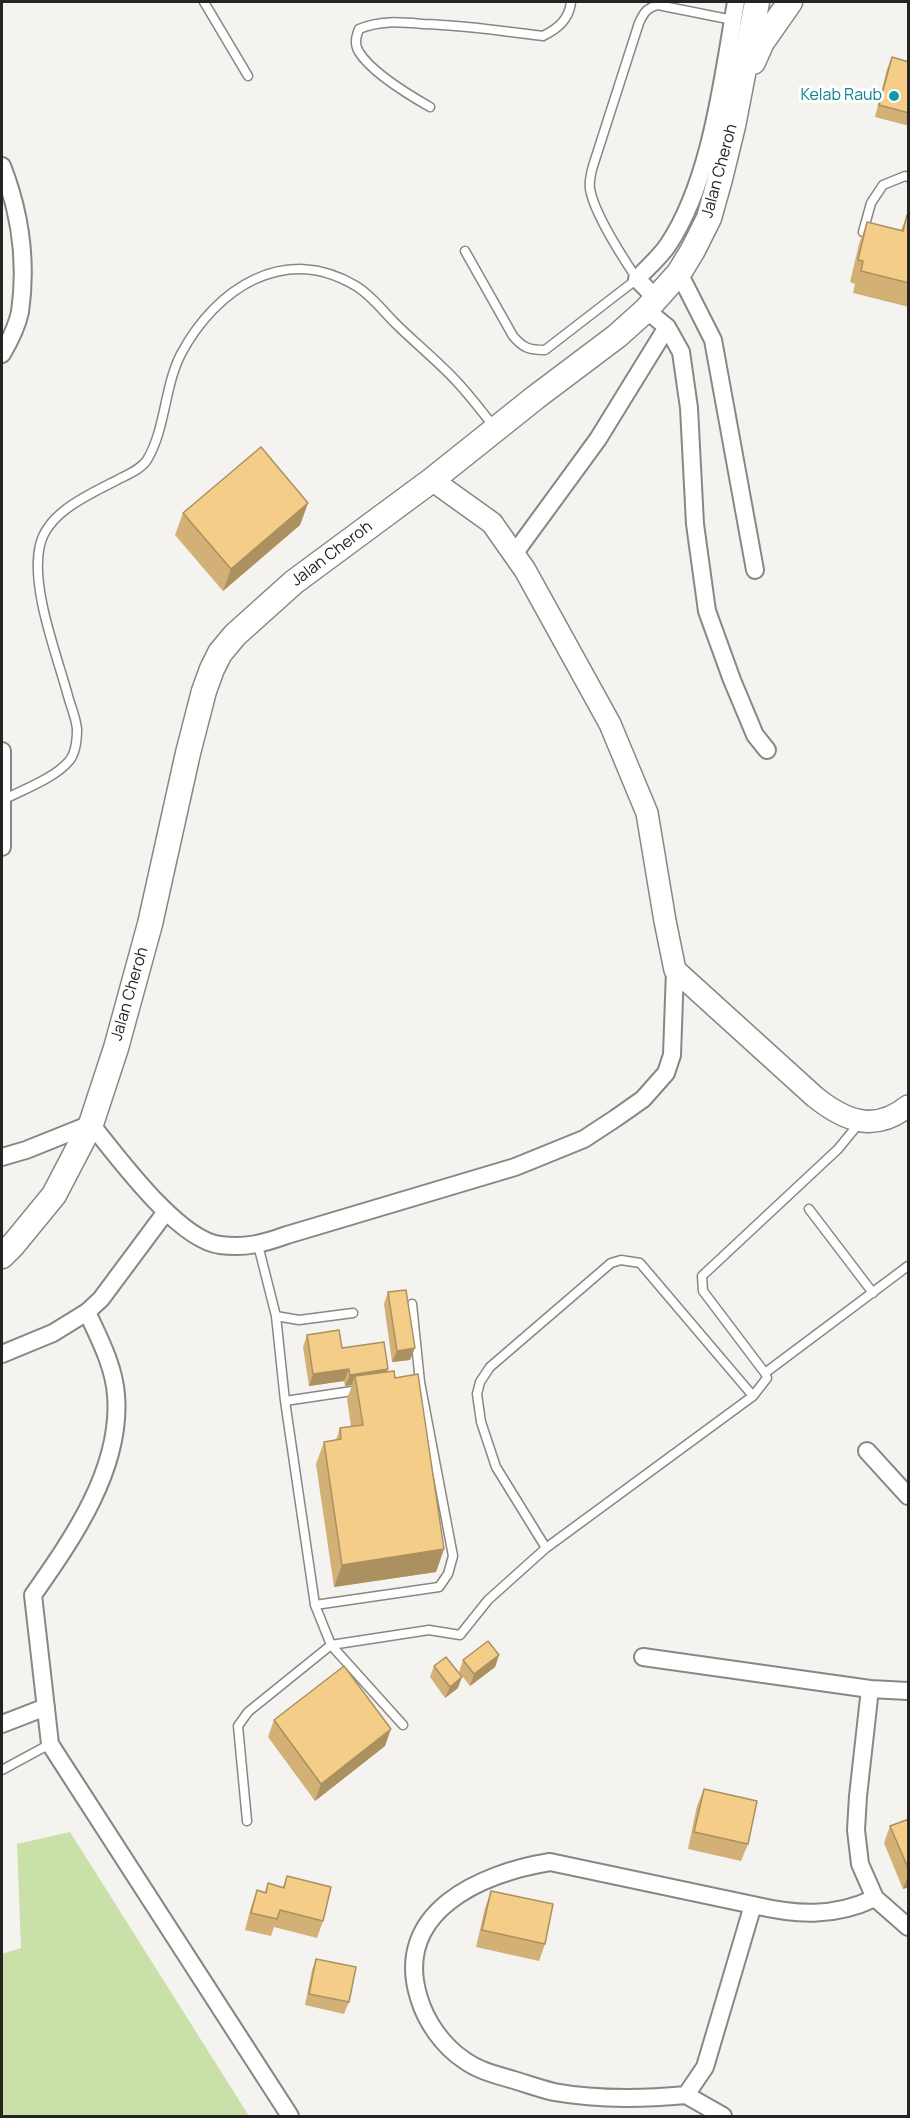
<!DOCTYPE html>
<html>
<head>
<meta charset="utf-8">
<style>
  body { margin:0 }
  #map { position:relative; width:910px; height:2118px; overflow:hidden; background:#f5f3ef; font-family:Manrope,sans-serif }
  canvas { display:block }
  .frame { position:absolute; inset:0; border:3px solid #252423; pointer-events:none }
</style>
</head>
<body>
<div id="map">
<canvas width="910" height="2118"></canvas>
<div class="frame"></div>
</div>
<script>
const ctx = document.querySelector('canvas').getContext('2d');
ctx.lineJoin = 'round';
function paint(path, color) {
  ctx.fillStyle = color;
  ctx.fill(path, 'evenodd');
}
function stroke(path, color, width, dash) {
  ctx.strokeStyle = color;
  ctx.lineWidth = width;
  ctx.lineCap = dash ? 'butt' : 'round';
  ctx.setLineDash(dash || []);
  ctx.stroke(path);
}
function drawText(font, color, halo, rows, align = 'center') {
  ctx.font = font + ' Manrope,sans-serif';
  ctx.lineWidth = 6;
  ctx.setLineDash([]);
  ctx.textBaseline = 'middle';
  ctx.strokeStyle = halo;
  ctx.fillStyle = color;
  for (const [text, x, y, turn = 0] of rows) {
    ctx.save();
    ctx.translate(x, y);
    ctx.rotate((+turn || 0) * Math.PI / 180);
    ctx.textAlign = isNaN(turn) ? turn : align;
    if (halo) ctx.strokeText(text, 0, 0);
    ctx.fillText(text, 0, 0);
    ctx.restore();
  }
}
paint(new Path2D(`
  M70,1832L249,2116H2V1954L21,1948L17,1844Z`), '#c9e0a9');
const service = new Path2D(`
  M204,2L248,76
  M430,107C409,95 372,73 359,52C354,44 356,37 359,29C380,20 400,22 423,24C463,25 503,31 543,36C559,28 569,19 571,2
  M863,232L871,203L883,185L905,176L908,177
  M465,251L513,336C523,348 529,350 545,350L637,279C623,258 594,213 590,189C589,182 591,173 593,166L639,23C644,12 647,8 658,5L733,20
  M3,800C22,790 55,778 69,761C76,753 77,740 77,729C76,718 71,707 68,696C57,655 30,587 40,545C48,511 91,494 119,479C129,474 141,469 147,460C166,428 164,387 181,354C216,288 285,243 356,286C371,295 383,311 395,323C415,343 439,362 458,383C471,397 483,413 495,428
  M809,1209L873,1293
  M412,1304L420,1382
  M276,1316L299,1320L353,1313
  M765,1373L908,1266
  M285,1401L359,1390
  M546,1548L496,1467L481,1422L477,1394L480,1382L490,1367L611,1263L621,1260L640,1263L753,1396
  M315,1605L439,1587L448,1574L453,1556L420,1382L410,1383
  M331,1645L429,1630L460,1635L488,1600L546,1548L753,1396L767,1378L765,1373L703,1291L702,1276L838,1149L861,1121
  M331,1645L403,1725
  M2,1770L50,1744
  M247,1821L238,1726L248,1712L331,1645L315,1605L285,1401L276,1316L258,1245`);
const minor = new Path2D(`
  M2,166C20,212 27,263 20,312C17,326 9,342 2,354
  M679,273L713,340L755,570
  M656,298L637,279C647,268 660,257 668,245C711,181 723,77 736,2
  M646,310L667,327L681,352L689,408L695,524L707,611L732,680L755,735L767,750
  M514,554L598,439L667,327
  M2,751V847
  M2,1157L26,1150L91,1124C117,1156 178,1240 220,1245C246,1248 262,1244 287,1235L515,1167L584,1139L616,1118L643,1099L666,1073L672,1055L675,970
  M87,1312C99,1338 114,1366 116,1395C122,1468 73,1538 33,1595L50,1744L290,2116
  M2,1354L53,1333L87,1312L101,1299L165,1213
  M867,1451L908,1496
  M643,1657L870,1689L908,1691
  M870,1689L858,1796L856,1830L860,1864L875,1898L908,1927
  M2,1724L46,1707
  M753,1905L705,2067L686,2095C642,2099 598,2100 554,2092C541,2089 527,2084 514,2080C497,2075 479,2071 464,2060C443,2046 426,2022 419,1998C392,1912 481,1873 550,1862L753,1905C796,1915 833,1918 875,1898
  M686,2095L723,2116`);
const tertiary = new Path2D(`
  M432,480L492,523L525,570L610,724L647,813L665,921L675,970L815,1097C845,1121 875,1133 908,1106`);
const secondary = new Path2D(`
  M753,62L762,42L790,2
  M2,1256L13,1245L54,1195L91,1124L116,1048L150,924L188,753L204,691L212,669L220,653L235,635L294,582L432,480L536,397L617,336L646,310L679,273L693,250L709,218L720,179L733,126L757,2`);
stroke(service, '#898784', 11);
stroke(minor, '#898784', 20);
stroke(tertiary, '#898784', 24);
stroke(secondary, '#898784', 27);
stroke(service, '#fff', 8);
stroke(minor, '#fff', 16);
stroke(tertiary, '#fff', 21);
stroke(secondary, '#fff', 24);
paint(new Path2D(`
  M892,57L909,62V126L875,117L887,69Z
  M907,215L909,216V307L853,293L855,284L850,282L859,244L867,222L901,230Z
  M308,503L300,525L223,591L175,535L183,513Z
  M388,1292L410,1360L392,1362L384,1304Z
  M307,1335L342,1348L388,1369L387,1372L395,1378L444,1549L436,1572L334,1587L316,1464L324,1442L336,1440L340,1428L351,1426L347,1399L352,1385L345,1386L344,1381L309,1386L303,1347Z
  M499,1655L495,1667L470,1686L459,1672L463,1660Z
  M434,1666L458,1688L445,1698L430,1677Z
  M274,1720L385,1746L315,1801L268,1737Z
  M704,1789L748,1844L741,1861L688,1849L697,1806Z
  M909,1819V1887L903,1889L884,1843L890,1826Z
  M287,1876L323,1921L317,1938L274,1927L271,1936L245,1930L251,1907L257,1890L265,1892L268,1883L283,1887Z
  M491,1891L545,1944L539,1961L476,1947L485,1908Z
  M316,1959L349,2002L344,2014L305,2005L312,1970Z`), '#d2b076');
paint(new Path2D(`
  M308,503L300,525L223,591L231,569Z
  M415,1348L410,1360L392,1362L397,1351Z
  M349,1369L344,1381L309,1386L313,1374Z
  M388,1369L384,1381L355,1376L352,1385L345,1386L350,1375Z
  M444,1549L436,1572L334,1587L342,1565Z
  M499,1655L495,1667L470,1686L474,1674Z
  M462,1677L458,1688L445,1698L450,1687Z
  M391,1729L385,1746L315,1801L321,1784Z
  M909,1874V1887L903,1889Z`), '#ab9060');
const building = new Path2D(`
  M892,57L909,62V113L879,105Z
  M907,215L909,216V283L861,271L863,261L858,260L867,222L903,231Z
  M261,447L308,503L231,569L183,513Z
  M406,1290L415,1348L397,1351L388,1292Z
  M339,1330L342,1348L384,1342L388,1369L350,1375L349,1369L313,1374L307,1335Z
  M394,1371L395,1378L418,1374L444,1549L342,1565L324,1442L341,1439L340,1428L363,1425L355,1376Z
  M488,1641L499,1655L474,1674L463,1660Z
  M446,1657L462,1677L450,1687L434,1666Z
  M344,1666L391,1729L321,1784L274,1720Z
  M704,1789L757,1801L748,1844L694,1832Z
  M909,1819V1870L890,1826Z
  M287,1876L331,1887L323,1921L280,1910L277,1919L251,1913L257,1890L266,1893L268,1883L284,1888Z
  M491,1891L553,1904L545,1944L482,1930Z
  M316,1959L356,1967L349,2002L309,1994Z`);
paint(building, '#f4cd89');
stroke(building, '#ab9060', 1.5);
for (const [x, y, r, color] of [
  [894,96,6,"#0f9aa8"]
]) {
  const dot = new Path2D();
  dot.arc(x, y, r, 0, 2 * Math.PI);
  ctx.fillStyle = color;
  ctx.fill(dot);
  stroke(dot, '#fff', 2);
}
drawText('16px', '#0d838f', '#fff', [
  ["Kelab Raub",882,96]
], 'right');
drawText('16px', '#252423', '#fff', [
  ["Jalan Cheroh",720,171,-75],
  ["Jalan Cheroh",332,554,-37],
  ["Jalan Cheroh",130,994,-74]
]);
</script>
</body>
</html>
